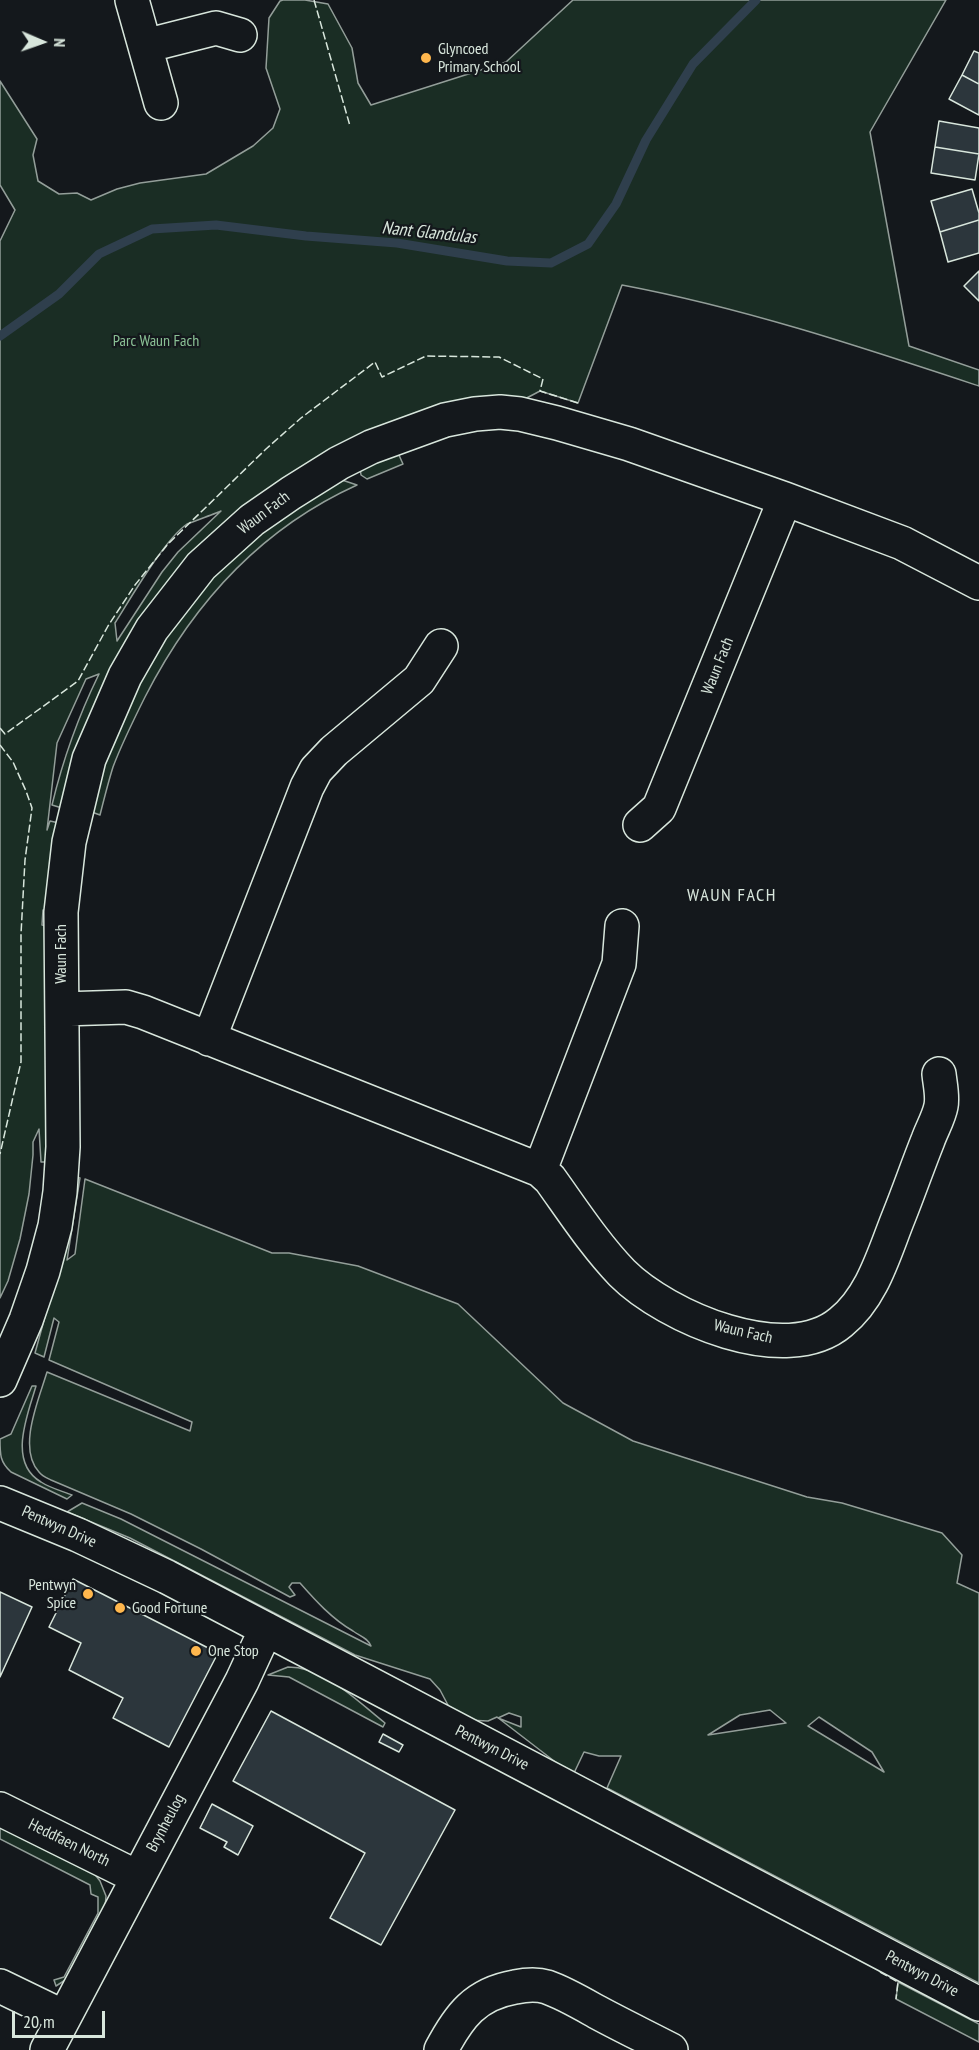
<!DOCTYPE html>
<html>
<head>
<meta charset="utf-8">
<style>
  body { margin:0 }
  #map { position:relative; width:979px; height:2050px; overflow:hidden; background:#14181c; font-family:"PT Sans Narrow",sans-serif }
  canvas { display:block }
  .north { position:absolute; left:12px; top:12px; width:60px; height:60px; -webkit-text-stroke:4px #14181c; paint-order:stroke; rotate:92deg; font-size:16px; font-weight:700; line-height:24px; text-align:center; color:#d8e6dc }
  .north::after { content:''; display:block; margin:auto; width:21px; height:27px; background:#d8e6dc; clip-path:polygon(50% 0,100% 100%,50% 72%,0 100%) }
  .scale { position:absolute; left:12px; top:2011px; width:93px; height:27px; box-sizing:border-box; border:3px solid #d8e6dc; border-top:0; padding-left:8px; font-size:18px; line-height:21px; white-space:nowrap; color:#d8e6dc; -webkit-text-stroke:4px #14181c; paint-order:stroke }
</style>
</head>
<body>
<div id="map">
<canvas width="979" height="2050"></canvas>
<div class="north">N</div>
<div class="scale">20 m</div>
</div>
<script>
const ctx = document.querySelector('canvas').getContext('2d');
ctx.lineJoin = 'round';
function paint(path, color) {
  ctx.fillStyle = color;
  ctx.fill(path, 'evenodd');
}
function stroke(path, color, width, dash) {
  ctx.strokeStyle = color;
  ctx.lineWidth = width;
  ctx.lineCap = dash ? 'butt' : 'round';
  ctx.setLineDash(dash || []);
  ctx.stroke(path);
}
function drawText(font, color, halo, rows, align = 'center') {
  ctx.font = font + ' "PT Sans Narrow",sans-serif';
  ctx.lineWidth = 4.5;
  ctx.setLineDash([]);
  ctx.textBaseline = 'middle';
  ctx.strokeStyle = halo;
  ctx.fillStyle = color;
  for (const [text, x, y, turn = 0] of rows) {
    ctx.save();
    ctx.translate(x, y);
    ctx.rotate((+turn || 0) * Math.PI / 180);
    ctx.textAlign = isNaN(turn) ? turn : align;
    if (halo) ctx.strokeText(text, 0, 0);
    ctx.fillText(text, 0, 0);
    ctx.restore();
  }
}
const green = new Path2D(`
  M283,0H305L328,4L352,48L358,83L371,105L506,62L573,0H946L870,132L909,346L979,370V386C861,347 744,308 622,285L578,403L540,391L521,401L481,399L194,555L62,808L52,805C63,759 78,717 99,674L86,679L57,743L47,830L50,821L59,823L48,910H43L42,925L47,926L49,1162H41L39,1129L33,1142V1155L29,1194L20,1239L8,1281L0,1298V241L15,210L0,185V81L37,139L33,155L38,181L59,194L77,193L91,200L117,189L140,183L206,174L253,146L273,128L280,109L266,68L269,18L280,1ZM221,511L178,552L162,572L117,641L115,623C131,598 164,540 187,524C190,523 219,512 221,511Z
  M398,453L403,464L367,479L361,475L360,468Z
  M339,479L357,485C260,529 193,603 145,697C134,719 122,743 113,767C108,783 104,799 100,815L89,811L94,791L132,690L182,609L241,546Z
  M74,1176L80,1178L67,1260L75,1254L85,1179L272,1253H289L358,1266L458,1304L563,1403L633,1441L807,1497L842,1503L942,1533L962,1555L957,1583L979,1593V1983L607,1788L621,1756H599L584,1752L574,1773L558,1764L497,1717L488,1721L467,1720L449,1707L440,1690L430,1679L355,1655L130,1538L67,1512L82,1503L121,1519L371,1646C368,1638 360,1636 353,1631C332,1619 315,1600 300,1583H292L289,1587L295,1595L290,1597L201,1549L131,1514L51,1480C47,1478 42,1476 39,1472C17,1448 39,1399 47,1372L190,1431L192,1422L49,1360L59,1322L54,1318L44,1357L35,1353L49,1302ZM770,1710L786,1723L708,1735L740,1715ZM509,1713L521,1717V1727L498,1718ZM819,1717L872,1752L884,1772L808,1726Z
  M32,1386H36C28,1414 7,1462 41,1482C50,1488 62,1491 72,1495L67,1499L11,1472C0,1462 0,1455 0,1439L11,1434Z
  M288,1667C325,1667 357,1701 385,1723L383,1727L289,1677L268,1675Z
  M0,1825L93,1872L100,1881L106,1896L105,1909L70,1977L56,1986L54,1980L64,1977L98,1913V1897L91,1894L90,1885L0,1839Z
  M898,1982L979,2024V2042L896,1999Z`);
paint(green, '#1a2d24');
stroke(green, '#939e99', 1.5);
stroke(new Path2D(`
  M0,336L59,294L99,254L152,229L216,225L306,236L397,243L507,261L551,263L588,244L616,204L646,140L693,64L756,0`), '#2f3f4d', 9);
const building = new Path2D(`
  M974,51L979,53V84L962,75Z
  M962,75L979,84V115L949,99Z
  M939,121L979,128V154L935,147Z
  M935,147L979,154L975,180L931,173Z
  M972,189L979,213V220L940,232L931,201Z
  M979,220V253L948,262L940,232Z
  M979,271V301L964,286Z
  M73,1579L218,1653L169,1747L113,1718L123,1698L69,1670L81,1643L49,1627Z
  M0,1592L32,1607L0,1677Z
  M271,1711L455,1810L381,1945L330,1918L365,1853L233,1781Z
  M383,1734L403,1745L399,1752L379,1742Z
  M212,1804L253,1826L238,1855L224,1847L227,1842L200,1828Z`);
paint(building, '#2c363c');
stroke(building, '#d8e6dc', 1.5);
const minor = new Path2D(`
  M132,0L161,103
  M145,46L216,28L240,35
  M640,825L659,808L785,499
  M62,1009L126,1007L143,1012L540,1170L550,1179C573,1211 595,1245 622,1273C666,1317 786,1369 841,1322C873,1296 884,1253 899,1216C909,1191 918,1165 928,1140C932,1129 939,1117 941,1106C943,1096 940,1084 939,1074
  M209,1039L307,787L316,770L334,751L419,680L441,646
  M540,1170L619,964L622,926
  M0,1380L26,1320L43,1271L55,1226L60,1192L63,1147L61,912L69,842L89,759L125,676L152,629L201,566L252,520L291,493L339,463L371,447L445,420L475,414L500,412L520,414L557,423L629,444L785,499L902,543L979,583
  M0,1503L78,1535L167,1577L979,2004
  M0,1809L137,1877
  M0,1986L64,2017
  M47,2050L242,1681L266,1629
  M441,2050C459,2016 475,1994 515,1987C525,1985 537,1984 547,1987C564,1993 581,2003 597,2012C621,2025 646,2037 671,2050`);
stroke(minor, '#d8e6dc', 36);
stroke(minor, '#14181c', 33);
stroke(new Path2D(`
  M314,0L350,126
  M0,728L5,734L78,681L108,626L135,585L168,544L266,449L301,418L375,362L382,377L426,356L499,357L543,379L540,391L578,403
  M0,745L13,762L26,791L32,808L25,860L21,934V1062L0,1154
  M880,1972L898,1982L896,1999`), '#d8e6dc', 1.5, [8, 3]);
for (const [x, y, r, color] of [
  [426,58,6,"#ffb74d"],
  [88,1594,6,"#ffb74d"],
  [120,1608,6,"#ffb74d"],
  [196,1651,6,"#ffb74d"]
]) {
  const dot = new Path2D();
  dot.arc(x, y, r, 0, 2 * Math.PI);
  ctx.fillStyle = color;
  ctx.fill(dot);
  stroke(dot, '#14181c', 2);
}
drawText('16px', '#d8e6dc', '#14181c', [
  ["Glyncoed",438,49],
  ["Primary School",438,67],
  ["Pentwyn",76,1585,"right"],
  ["Spice",76,1603,"right"],
  ["Good Fortune",132,1608],
  ["One Stop",208,1651]
], 'left');
drawText('16px', '#8ac095', '#14181c', [
  ["Parc Waun Fach",156,341]
]);
drawText('16px', '#d8e6dc', '#14181c', [
  ["Waun Fach",264,513,-37],
  ["Waun Fach",718,666,-68],
  ["Waun Fach",61,954,-90],
  ["Waun Fach",743,1332,13],
  ["Pentwyn Drive",59,1527,24],
  ["Pentwyn Drive",492,1748,27],
  ["Brynheulog",166,1823,-62],
  ["Heddfaen North",69,1843,26],
  ["Pentwyn Drive",922,1974,28]
]);
drawText('italic 18px', '#d8e6dc', '#14181c', [
  ["Nant Glandulas",429,233,6]
]);
ctx.letterSpacing = '1.5px';
drawText('18px', '#d8e6dc', '#14181c', [
  ["WAUN FACH",732,896]
]);
ctx.letterSpacing = '0px';
</script>
</body>
</html>
